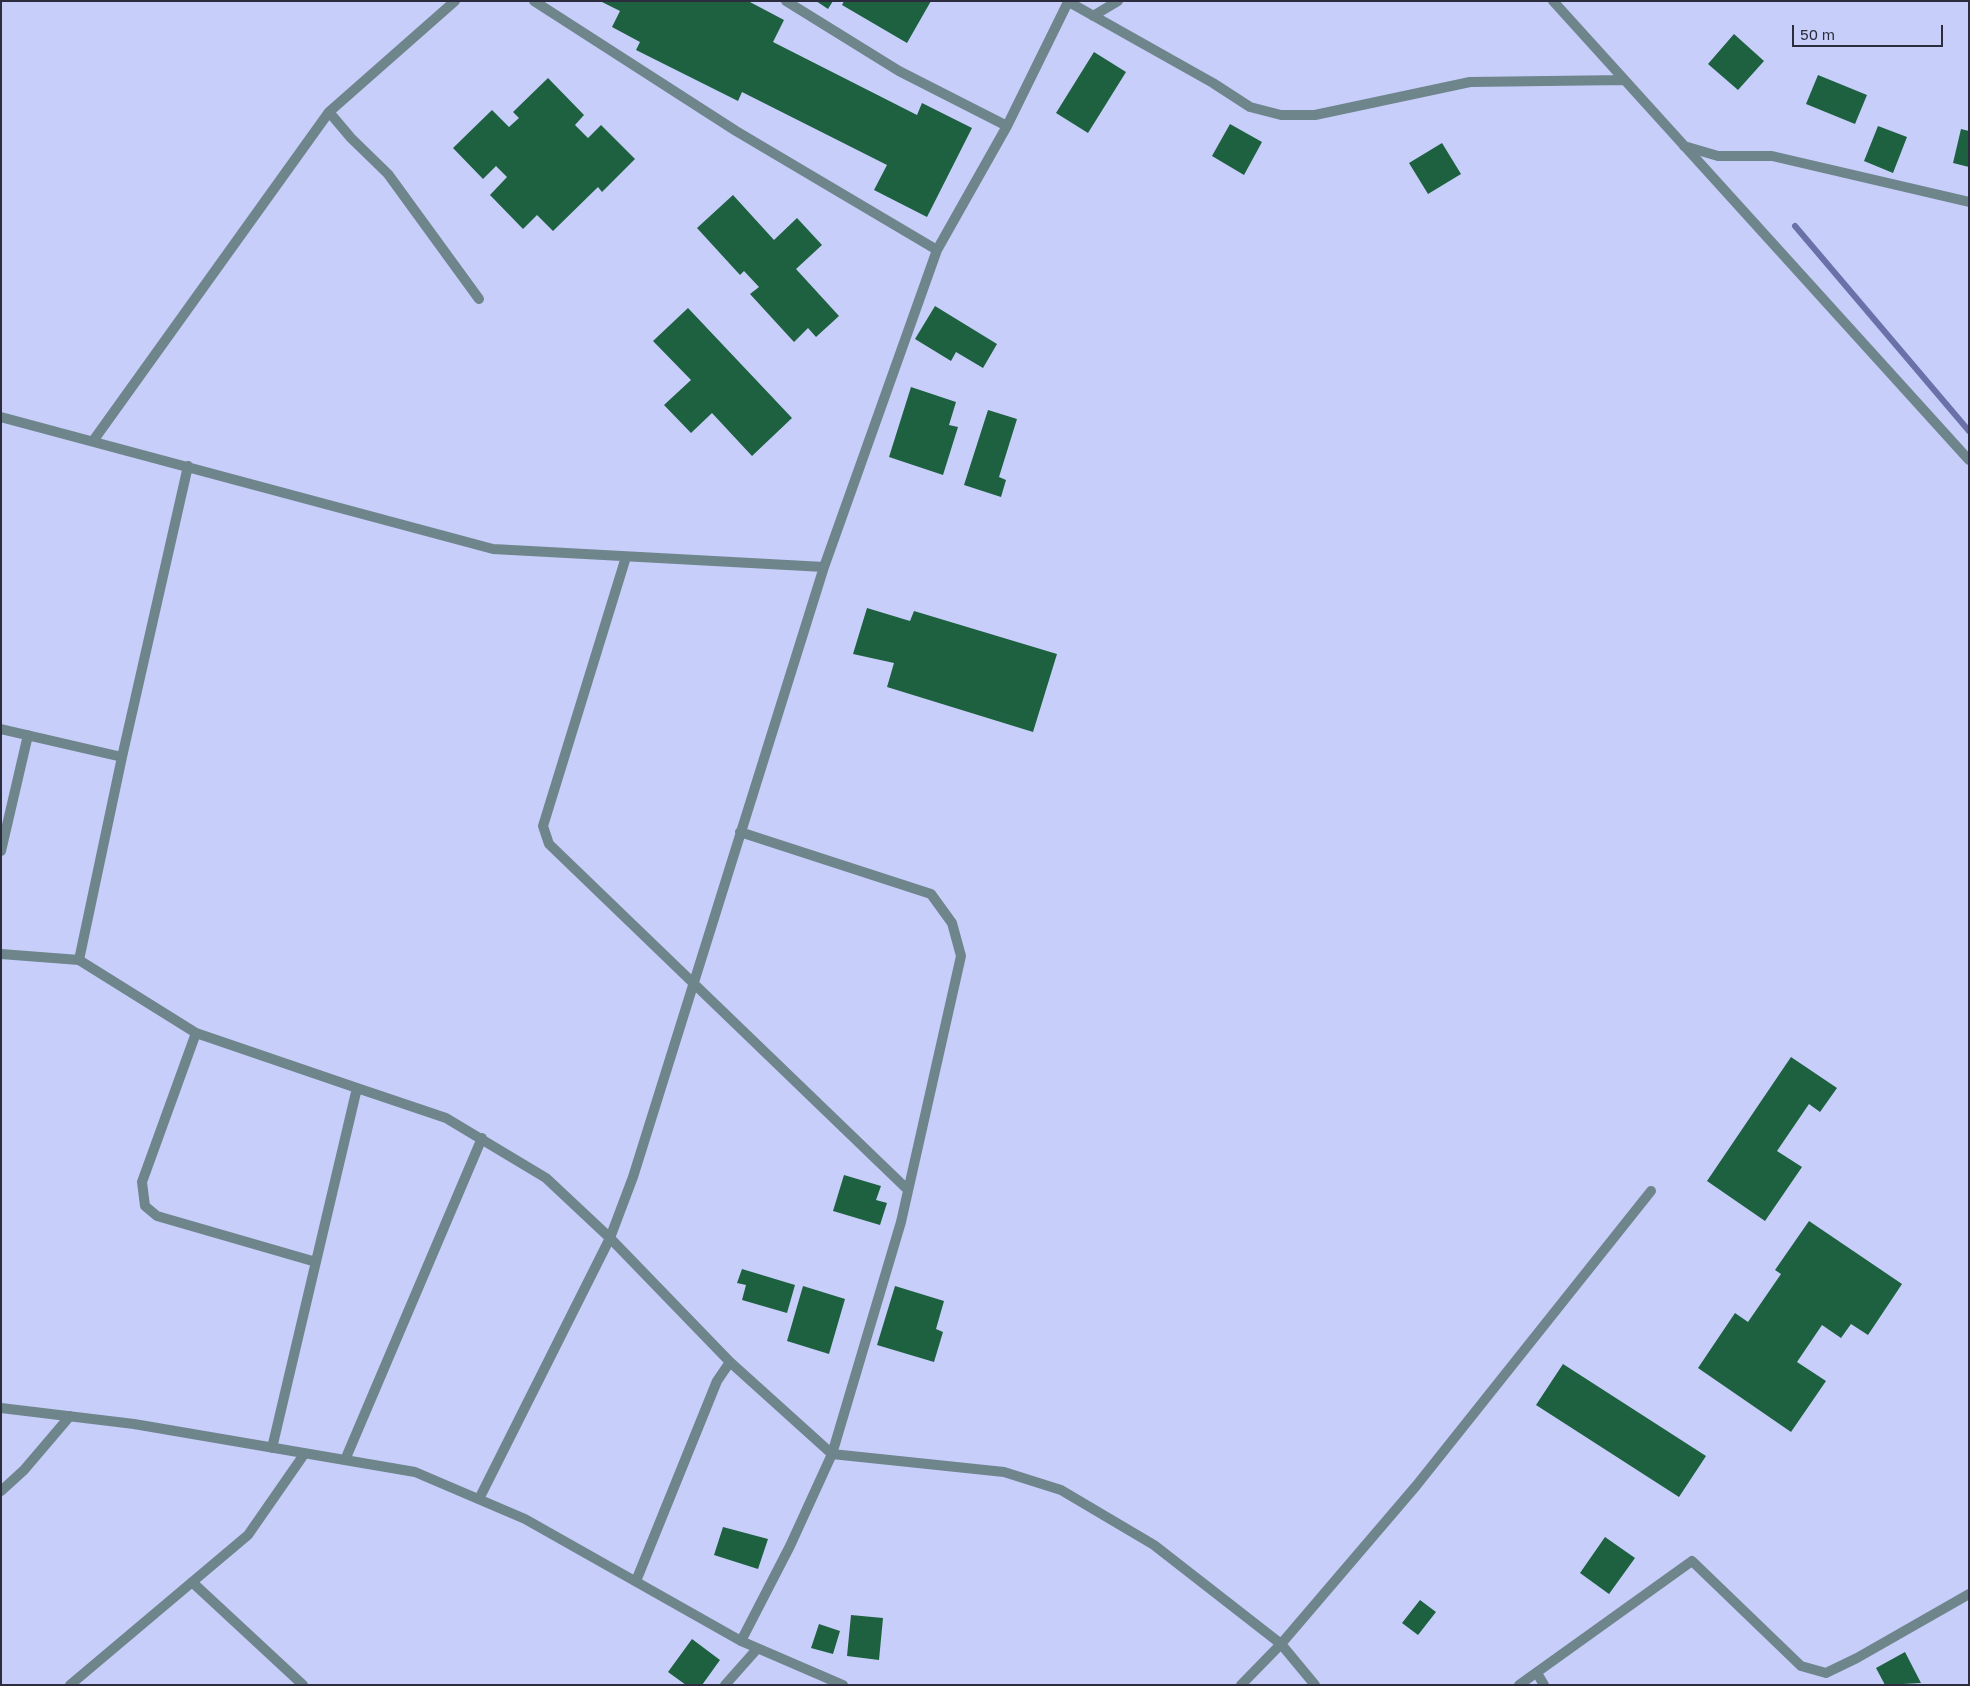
<!DOCTYPE html>
<html>
<head>
<meta charset="utf-8">
<style>
  body { margin:0 }
  #map { position:relative; width:1970px; height:1686px; overflow:hidden; background:#c7cefa; font-family:"Golos Text",sans-serif }
  canvas { display:block }
  .frame { position:absolute; inset:0; border:2px solid #2b2d3e; pointer-events:none }
  .scale { position:absolute; left:1792px; top:25px; width:151px; height:22px; box-sizing:border-box; border:2px solid #2b2d3e; border-top:0; padding-left:6px; font-size:15px; line-height:18px; white-space:nowrap; color:#2b2d3e; -webkit-text-stroke:4px #c7cefa; paint-order:stroke }
</style>
</head>
<body>
<div id="map">
<canvas width="1970" height="1686"></canvas>
<div class="frame"></div>
<div class="scale">50 m</div>
</div>
<script>
const ctx = document.querySelector('canvas').getContext('2d');
ctx.lineJoin = 'round';
function stroke(path, color, width, dash) {
  ctx.strokeStyle = color;
  ctx.lineWidth = width;
  ctx.lineCap = dash ? 'butt' : 'round';
  ctx.setLineDash(dash || []);
  ctx.stroke(path);
}
function paint(path, color) {
  ctx.fillStyle = color;
  ctx.fill(path, 'evenodd');
}
stroke(new Path2D(`
  M1795,226L1969,431`), '#6a71a8', 6);
paint(new Path2D(`
  M600,1H748L784,20L773,42L917,115L922,103L972,128L927,217L874,190L887,165L742,92L738,101L636,50L640,42L612,27L620,11Z
  M816,1H833L828,9Z
  M844,1H931L907,43L842,5Z
  M1734,34L1764,61L1738,90L1708,64Z
  M1094,52L1126,72L1088,133L1056,113Z
  M1818,75L1867,95L1855,124L1806,104Z
  M548,78L584,115L575,125L588,138L601,125L635,159L602,192L598,187L553,231L537,215L523,229L490,195L507,177L496,166L483,179L453,148L492,110L509,127L519,118L513,112Z
  M1230,124L1262,142L1244,175L1212,156Z
  M1878,126L1907,137L1893,173L1864,161Z
  M1961,129L1969,131V167L1953,163Z
  M1442,143L1461,174L1428,194L1409,163Z
  M733,195L774,240L797,218L822,245L796,269L839,316L816,337L808,328L794,342L750,294L759,287L744,271L740,275L697,228Z
  M935,306L997,344L983,368L956,352L951,361L915,339Z
  M688,308L792,418L752,456L712,413L691,433L664,405L691,380L653,341Z
  M911,387L956,402L949,425L958,427L943,475L889,457Z
  M988,410L1017,419L999,477L1006,480L1001,497L964,485Z
  M867,608L910,621L914,611L1057,654L1033,732L887,687L894,663L853,654Z
  M1791,1057L1837,1088L1820,1112L1809,1104L1777,1151L1802,1167L1765,1221L1707,1181Z
  M844,1175L881,1186L876,1200L887,1203L880,1225L833,1211Z
  M1809,1221L1902,1284L1868,1335L1851,1324L1841,1338L1822,1325L1797,1362L1826,1381L1791,1432L1698,1368L1735,1313L1748,1322L1781,1274L1775,1270Z
  M742,1269L795,1285L787,1313L742,1300L746,1285L737,1283Z
  M803,1286L845,1299L829,1354L787,1341Z
  M895,1286L944,1301L936,1329L943,1332L934,1362L877,1345Z
  M1563,1364L1706,1456L1679,1497L1536,1405Z
  M723,1527L768,1539L758,1569L714,1555Z
  M1605,1537L1635,1558L1609,1594L1580,1573Z
  M1420,1600L1436,1612L1418,1635L1402,1623Z
  M851,1615L883,1618L879,1660L847,1656Z
  M819,1624L840,1631L833,1654L811,1648Z
  M692,1639L720,1660L702,1685H686L668,1672Z
  M1905,1652L1921,1683L1885,1685L1876,1668Z`), '#1e6140');
stroke(new Path2D(`
  M534,1L736,131L937,250
  M786,1L899,71L1007,126
  M1067,1L1213,83L1250,107L1281,115H1315L1470,82L1624,80
  M1553,1L1969,460
  M1093,16L1118,1
  M329,112L351,138L388,174L479,299
  M1684,146L1718,156H1772L1969,202
  M1,417L493,549L824,567
  M93,441L329,112L455,1
  M626,557L543,826L549,844L908,1190
  M1,729L122,757L79,960
  M122,757L188,466
  M740,832L931,894L952,923L961,956L901,1222L832,1454L790,1546L741,1641
  M1,851L28,735
  M1,954L79,960L196,1033L357,1088L272,1448
  M196,1033L142,1182L145,1206L157,1216L316,1262
  M357,1088L446,1118L546,1178L610,1238L730,1362L832,1454L1004,1472L1061,1490L1154,1545L1281,1644L1315,1685
  M1,1408L134,1424L415,1472L525,1519L741,1641L843,1685
  M345,1460L482,1138
  M1,1491L24,1470L70,1416
  M479,1499L610,1238L633,1177L824,567L937,250L1007,126L1068,2
  M636,1581L717,1381L730,1362
  M192,1582L303,1685
  M1537,1673L1544,1685
  M70,1685L248,1535L305,1453
  M725,1685L757,1649
  M1241,1685L1281,1644L1416,1486L1651,1191
  M1519,1685L1692,1561L1801,1666L1826,1673L1857,1658L1969,1594`), '#6f858c', 10);
</script>
</body>
</html>
